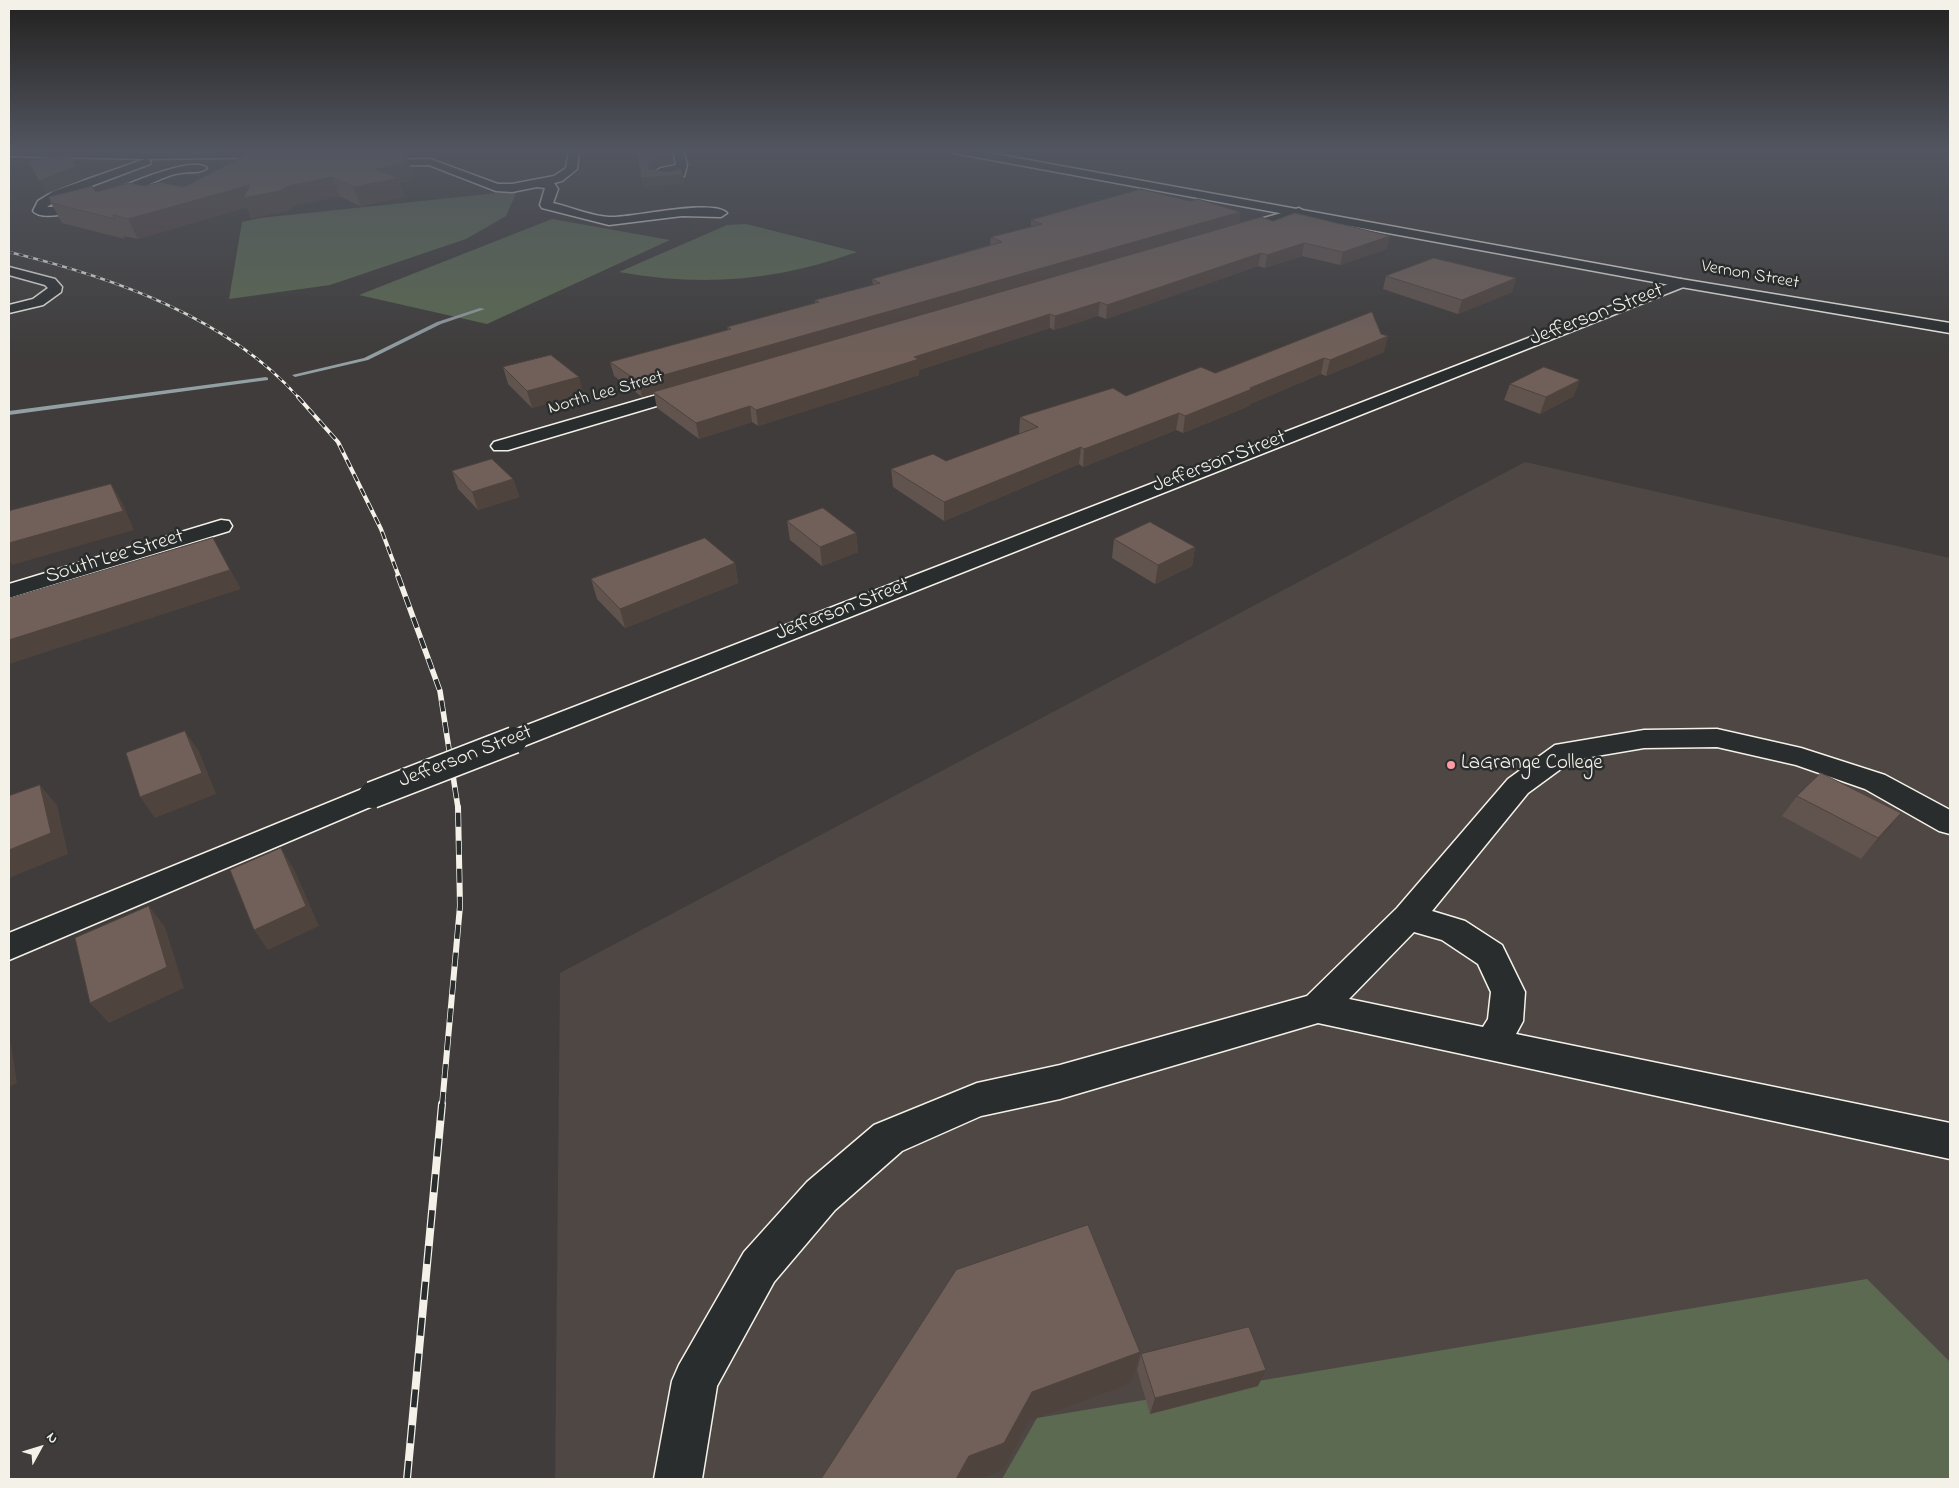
<!DOCTYPE html>
<html>
<head>
<meta charset="utf-8">
<style>
  body { margin:0 }
  #map { position:relative; width:1959px; height:1488px; overflow:hidden; background:#3f3c3b; font-family:"Indie Flower",sans-serif }
  canvas { display:block }
  .frame { position:absolute; inset:0; border:10px solid #f4f1e8; pointer-events:none }
  .north { position:absolute; left:15px; top:1423px; width:50px; height:50px; -webkit-text-stroke:4px #2a2d2e; paint-order:stroke; rotate:51deg; font-size:14px; font-weight:700; line-height:20px; text-align:center; color:#f4f1e8 }
  .north::after { content:''; display:block; margin:auto; width:18px; height:22px; background:#f4f1e8; clip-path:polygon(50% 0,100% 100%,50% 72%,0 100%) }
</style>
</head>
<body>
<div id="map">
<canvas width="1959" height="1488"></canvas>
<div class="frame"></div>
<div class="north">N</div>
</div>
<script>
const ctx = document.querySelector('canvas').getContext('2d');
ctx.lineJoin = 'round';
function paint(path, color) {
  ctx.fillStyle = color;
  ctx.fill(path, 'evenodd');
}
function stroke(path, color, width, dash) {
  ctx.strokeStyle = color;
  ctx.lineWidth = width;
  ctx.lineCap = dash ? 'butt' : 'round';
  ctx.setLineDash(dash || []);
  ctx.stroke(path);
}
function drawText(font, color, halo, rows, align = 'center') {
  ctx.font = font + ' "Indie Flower",sans-serif';
  ctx.lineWidth = 5;
  ctx.setLineDash([]);
  ctx.textBaseline = 'middle';
  ctx.strokeStyle = halo;
  ctx.fillStyle = color;
  for (const [text, x, y, turn = 0] of rows) {
    ctx.save();
    ctx.translate(x, y);
    ctx.rotate((+turn || 0) * Math.PI / 180);
    ctx.textAlign = isNaN(turn) ? turn : align;
    if (halo) ctx.strokeText(text, 0, 0);
    ctx.fillText(text, 0, 0);
    ctx.restore();
  }
}
paint(new Path2D(`
  M1525,462L1950,558V1479H555L560,973Z`), '#4e4744');
paint(new Path2D(`
  M517,191L506,216L466,239L330,285L229,299L242,222L260,218Z
  M552,219L670,240L487,324L359,295Z
  M746,224L857,252C777,281 703,287 619,272L727,225Z
  M1867,1279L1950,1362V1479H1002L1037,1418Z`), '#5c6a51');
paint(new Path2D(`
  M1854,150H1858L1857,154H1855Z
  M480,308L485,309L441,324L368,360L295,377L292,375L364,358L437,322Z
  M266,377L268,378V380L9,415V411Z`), '#929fa3');
const minor = new Path2D(`
  M9,150L158,153L286,151L291,154L286,157L147,159L151,162L150,164L62,197L47,207C61,207 75,205 89,200C109,193 191,153 207,168C201,174 189,171 181,173C171,174 161,179 152,183C133,191 49,229 33,211L38,201L54,191L145,159L9,156Z
  M569,150H579L577,169L562,181L554,183L558,189L553,203C571,207 591,216 609,217C631,218 714,198 727,213L721,217L682,216L609,225L542,208L540,205L545,188L537,187L512,192L496,191L429,165L372,166L366,163L372,160L430,159L498,184H512L554,176L566,168Z
  M673,150H683L687,165L684,176L670,180L652,177V173L661,168L676,165Z
  M1299,208L1305,212L1303,215L1234,235L1228,231L1229,228Z
  M9,267L55,279L62,287L61,292L43,305L9,313V305L33,299L48,288L45,285L9,275Z
  M1681,279L1688,283L1686,286L524,746L514,749L504,746L500,740L504,734Z
  M691,385L697,386L700,390L697,394L508,450H494L491,446L494,442Z
  M221,520L229,521L232,526L229,531L9,598V584Z
  M1717,729L1801,748L1885,775L1950,810V834L1939,831L1865,789L1796,765L1717,747L1644,748L1573,760L1528,793L1432,911L1465,921L1502,945L1525,992L1523,1021L1516,1034L1950,1123V1159L1318,1023L1060,1099L981,1116L902,1151L835,1210L774,1282L717,1386L702,1479H654L672,1381L679,1365L744,1252L807,1182L874,1125L977,1083L1060,1065L1307,996L1397,908L1508,779L1555,745L1644,730ZM1414,932L1442,940L1478,964L1491,992L1488,1019L1483,1027L1349,999Z
  M372,785L382,788L386,795L382,802L9,960V933Z`);
const major = new Path2D(`
  M949,150H973L1681,279L1950,323V333L1681,287L954,153Z`);
stroke(minor, '#f4f1e8', 3);
stroke(major, '#f4f1e8', 3);
paint(minor, '#2a2d2e');
paint(major, '#2a2d2e');
const railFar4 = new Path2D(`
  M9,252C112,277 227,317 299,398`);
const railFar3 = new Path2D(`
  M298,397L338,442L381,529L399,577`);
const railFar2 = new Path2D(`
  M398,576L440,691L458,808`);
const railFar1 = new Path2D(`
  M442,1106L460,906L458,807`);
const rail = new Path2D(`
  M407,1479L442,1104`);
stroke(railFar4, '#f4f1e8', 2.5);
stroke(railFar3, '#f4f1e8', 4);
stroke(railFar2, '#f4f1e8', 5.5);
stroke(railFar1, '#f4f1e8', 6);
stroke(rail, '#f4f1e8', 8);
stroke(railFar4, '#2a2d2e', 2, [5]);
stroke(railFar3, '#2a2d2e', 2.5, [8]);
stroke(railFar2, '#2a2d2e', 4, [11]);
stroke(railFar1, '#2a2d2e', 4.5, [14]);
stroke(rail, '#2a2d2e', 5.5, [18]);
const minorBridge = new Path2D(`
  M372,795L514,740`);
stroke(minorBridge, '#f4f1e8', 29, []);
stroke(minorBridge, '#2a2d2e', 26);
paint(new Path2D(`
  M405,150L410,167L412,181L400,183L405,197L360,206L339,196L296,205L287,211L251,218L247,207L138,239L123,236L125,239L62,223L51,203L96,192L144,186L184,187Z
  M1190,201L1240,212L1239,224L1273,221L1387,249L1340,265L1302,256L1265,268L1258,266L1106,319L1098,316L1054,330L1050,328L919,370V375L758,426L752,422L699,439L657,408L654,394L642,397L614,376L610,362L728,330L727,327L815,303V300L873,285L872,279L990,245L991,237L1031,227V220Z
  M1386,276L1516,278L1512,292L1458,314L1383,289Z
  M1372,312L1384,352L1326,376L1321,374L1250,404L1249,406L1183,433L1176,430L1083,467L1079,464L944,521L893,487L891,469L946,461L1019,434L1020,417L1126,396L1215,373Z
  M503,367L583,393L532,408L508,384Z
  M1510,384L1574,396L1540,414L1504,400Z
  M452,471L513,479L519,497L478,510L458,489Z
  M787,521L856,533L858,552L822,566L790,540Z
  M1114,539L1195,547L1192,566L1155,584L1112,558Z
  M735,563L738,583L625,628L597,599L591,579Z
  M1797,796L1884,834L1861,859L1782,816Z
  M1141,1354L1258,1386L1150,1414L1137,1370Z`), '#61534d');
paint(new Path2D(`
  M405,150L410,167L412,181L400,183L405,197L360,206L354,187L376,169Z
  M672,154L674,164L661,166L651,171L683,175L685,184L643,187L641,178L649,169V162L659,157Z
  M77,166L84,179L46,194L39,181Z
  M332,177L339,196L296,205L287,211L251,218L247,207L138,239L128,219L250,185L288,186Z
  M1240,212L1239,224L653,392L654,394L642,397L639,382Z
  M1390,236L1387,249L1340,265L1343,252Z
  M1304,243L1302,256L1265,268L1267,255Z
  M1261,253L1258,266L1106,319L1107,305Z
  M1516,278L1512,292L1458,314L1462,300Z
  M1100,302L1098,316L1054,330L1055,316Z
  M1050,314V328L919,370V375L758,426L756,410L914,357Z
  M1388,336L1384,352L1326,376L1330,360Z
  M1324,358L1321,374L1250,404L1249,406L1183,433L1185,416L1250,388Z
  M579,377L583,393L532,408L527,391Z
  M1580,380L1574,396L1540,414L1546,397Z
  M750,406L752,422L699,439L696,423Z
  M1179,413L1176,430L1083,467L1084,449Z
  M1081,447L1079,464L944,521V502Z
  M513,479L519,497L478,510L472,492Z
  M111,484L122,502L134,530L12,565L9,560V543Z
  M856,533L858,552L822,566L820,547Z
  M213,538L241,589L9,664V640Z
  M1195,547L1192,566L1155,584L1158,565Z
  M735,563L738,583L625,628L620,609Z
  M185,731L199,751L216,794L155,818L140,797Z
  M40,785L57,805L68,854L9,878V850Z
  M1901,813L1884,834L1861,859L1878,838Z
  M281,848L294,869L319,926L268,950L254,930Z
  M149,906L165,927L184,988L109,1023L90,1003Z
  M9,1032L17,1083L9,1087Z
  M1140,1352L1131,1383L1029,1421L1003,1470L979,1479H956L969,1456L1032,1392Z
  M1266,1370L1258,1386L1150,1414L1155,1398Z`), '#4f433e');
const building = new Path2D(`
  M292,150H404L406,163L376,169L399,178L354,187L332,177L288,186L279,191L243,198L250,185L128,219L113,215L115,219L51,203L49,197L92,186L96,192L129,183L144,186L160,182L184,187L250,153L291,152Z
  M637,150H671L672,154L659,157L649,162V169L668,172L681,169L683,175L641,178Z
  M70,155L77,166L39,181L28,161Z
  M1141,189L1190,201L1198,199L1240,212L639,382L610,362L731,329L727,327L819,302L815,300L880,283L872,279L1002,242L991,237L1042,224L1031,220Z
  M1295,213L1390,236L1343,252L1304,243L1267,255L1261,253L1107,305L1100,302L1055,316L1050,314L914,357L919,359L756,410L750,406L696,423L653,392L1261,217L1273,221Z
  M1434,258L1516,278L1462,300L1386,276Z
  M1372,312L1381,334L1388,336L1330,360L1324,358L1250,388L1252,389L1185,416L1179,413L1084,449L1081,447L944,502L891,469L933,454L946,461L1038,427L1020,417L1113,388L1126,396L1201,367L1215,373Z
  M551,355L579,377L527,391L503,367Z
  M1544,367L1580,380L1546,397L1510,384Z
  M492,459L513,479L472,492L452,471Z
  M111,484L123,511L9,543V511Z
  M823,508L856,533L820,547L787,521Z
  M1150,522L1195,547L1158,565L1114,539Z
  M213,538L230,570L9,640V599Z
  M705,538L735,563L620,609L591,579Z
  M185,731L202,773L140,797L126,753Z
  M1821,773L1901,813L1878,838L1797,796Z
  M40,785L51,833L9,850V796Z
  M281,848L306,906L254,930L230,870Z
  M149,906L167,967L90,1003L75,938Z
  M1088,1225L1140,1352L1032,1392L1004,1443L969,1456L956,1479H821L956,1270Z
  M1249,1327L1266,1370L1155,1398L1141,1354Z`);
paint(building, '#716059');
stroke(building, '#4f433e', 1);
const sky = ctx.createLinearGradient(0, 0, 0, 359);
sky.addColorStop(0, '#232120');
sky.addColorStop(0.42, '#525660');
sky.addColorStop(1, '#52566000');
ctx.fillStyle = sky;
ctx.fillRect(0, 0, 1959, 359);
for (const [x, y, r, color] of [
  [1451,765,5,"#ff9aa2"]
]) {
  const dot = new Path2D();
  dot.arc(x, y, r, 0, 2 * Math.PI);
  ctx.fillStyle = color;
  ctx.fill(dot);
  stroke(dot, '#2a2d2e', 2);
}
drawText('18px', '#f4f1e8', '#2a2d2e', [
  ["Vernon Street",1750,276,10],
  ["North Lee Street",606,394,-16]
]);
drawText('21px', '#f4f1e8', '#2a2d2e', [
  ["Jefferson Street",1597,316,-21],
  ["Jefferson Street",1220,463,-21],
  ["South Lee Street",115,558,-17],
  ["Jefferson Street",843,611,-21],
  ["Jefferson Street",466,758,-21]
]);
drawText('21px', '#f4f1e8', '#2a2d2e', [
  ["LaGrange College",1461,765]
], 'left');
</script>
</body>
</html>
